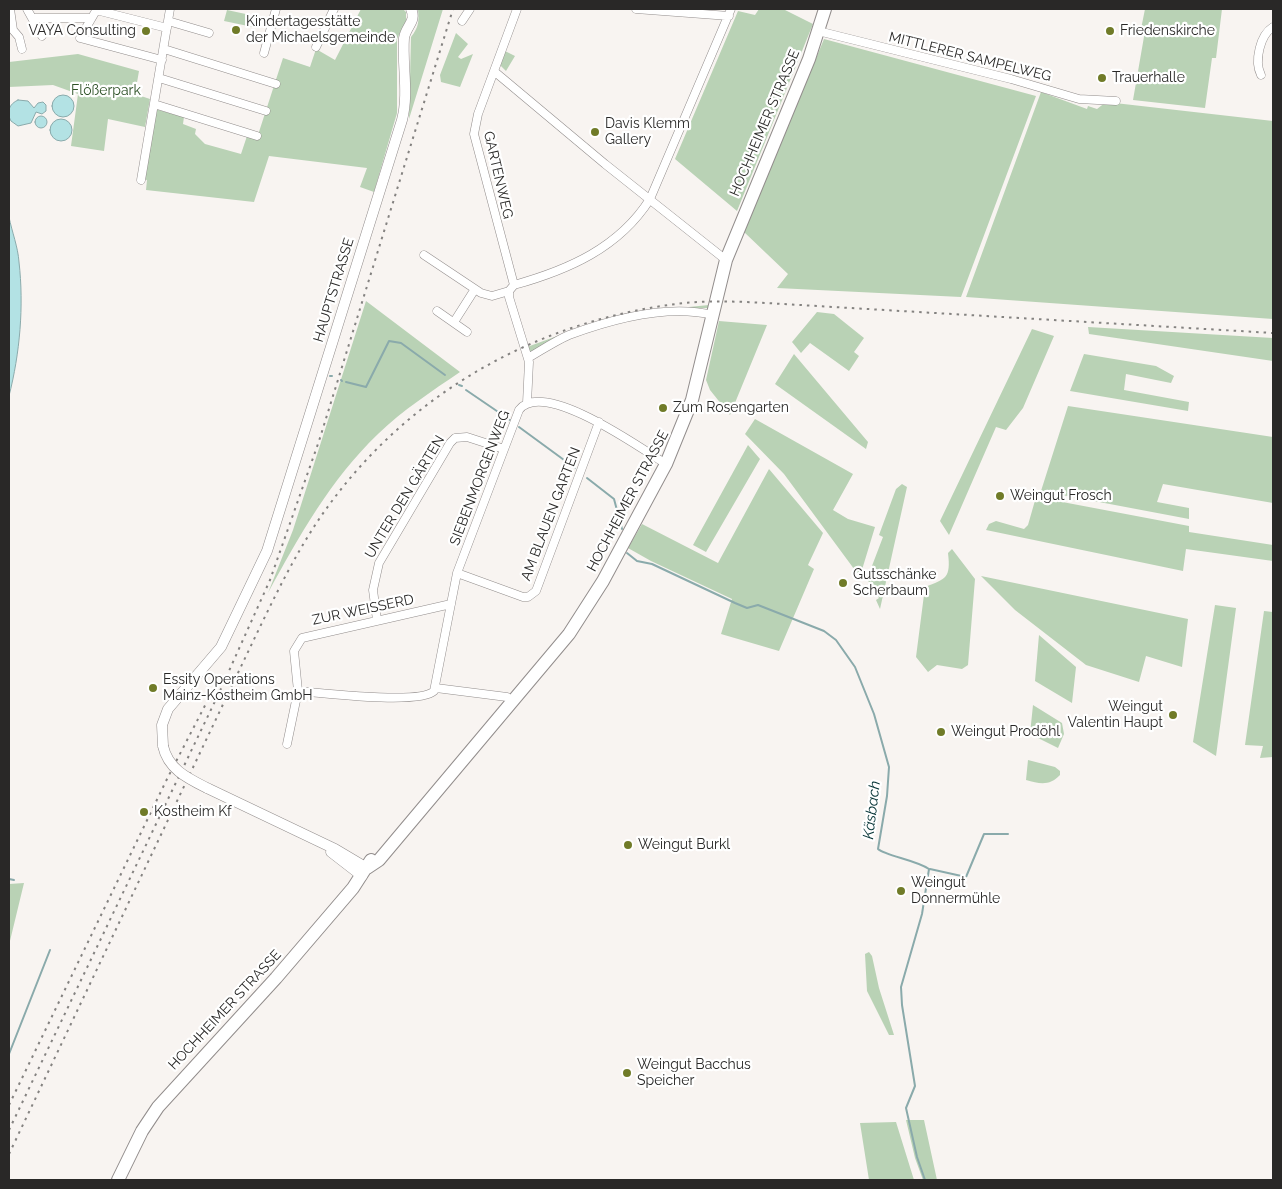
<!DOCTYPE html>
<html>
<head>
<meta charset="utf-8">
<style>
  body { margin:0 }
  #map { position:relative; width:1282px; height:1189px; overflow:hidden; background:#f8f4f1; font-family:Raleway,sans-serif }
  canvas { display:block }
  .frame { position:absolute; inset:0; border:10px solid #292827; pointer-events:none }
</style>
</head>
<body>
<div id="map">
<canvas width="1282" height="1189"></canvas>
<div class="frame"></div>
</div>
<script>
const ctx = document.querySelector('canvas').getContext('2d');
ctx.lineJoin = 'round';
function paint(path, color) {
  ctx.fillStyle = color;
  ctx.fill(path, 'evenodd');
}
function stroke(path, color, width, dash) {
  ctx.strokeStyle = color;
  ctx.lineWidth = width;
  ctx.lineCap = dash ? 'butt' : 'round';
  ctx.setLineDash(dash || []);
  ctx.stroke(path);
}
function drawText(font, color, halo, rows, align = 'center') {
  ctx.font = font + ' Raleway,sans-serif';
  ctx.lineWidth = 4.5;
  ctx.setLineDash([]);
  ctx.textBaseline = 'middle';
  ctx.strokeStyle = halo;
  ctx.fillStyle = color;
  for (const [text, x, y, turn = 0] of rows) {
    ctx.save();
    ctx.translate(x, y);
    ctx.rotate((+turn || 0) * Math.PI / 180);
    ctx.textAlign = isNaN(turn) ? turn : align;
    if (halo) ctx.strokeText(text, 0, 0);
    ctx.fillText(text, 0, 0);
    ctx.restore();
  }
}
paint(new Path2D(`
  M361,9H403L406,12V21L397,39V113L374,192L360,187L367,168L269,156L254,202L146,190L147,180L143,179L155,109L184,117L183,124L196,129L195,134L205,144L241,154L247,136L257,138L283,58L310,67L316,49L335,60Z
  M418,9H443L409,119L411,37C419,27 419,21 418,9Z
  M759,9H783L813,24L737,211L675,159L738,11L755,15Z
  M1145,9H1222L1216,58H1212L1205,108L1133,100L1145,31L1141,29Z
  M227,10L255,16L253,27L224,21Z
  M456,33L468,44L458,57L461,59L473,54L460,87L441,82L440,75Z
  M824,39L1036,96L961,297L777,288L788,274L744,232Z
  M505,51L515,56L506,71L500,65Z
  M78,54L139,71L135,94L150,99L145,127L108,119L104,151L71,146L78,94L53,85L9,87V62Z
  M1041,92L1087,109L1088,106L1097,109L1106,102L1273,121V319L966,297Z
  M366,301L460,372C432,391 403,410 378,434C331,479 299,536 268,593L293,530Z
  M709,305V308H690L605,322L532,353L527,347L582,327L648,311Z
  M817,312L834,314L864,338L854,352L859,356L849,371L810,343L801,353L792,342Z
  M719,321L767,325L730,415L710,390L706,380Z
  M1088,327L1273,338V361L1089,334Z
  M1032,329L1054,336L1023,408L1006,430L996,427L949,535L940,521Z
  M794,354L868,442L866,449L775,384Z
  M1084,354L1156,366L1174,376L1171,383L1126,374L1124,390L1189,402L1188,411L1070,391Z
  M1068,406L1273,437V503L1163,484L1157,502L1189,508V519L1041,491Z
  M755,419L853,474L833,510L848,519L875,527L861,573H857L784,474L745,434Z
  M748,445L760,459L706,552L693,545Z
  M769,469L823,533L808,565L814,569L779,651L721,634L732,599L651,561L628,548L642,524L718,563Z
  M902,484L907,487L880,609L876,600L879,598L867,579L883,537L879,535L896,489Z
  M1036,497L1189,526V532L1273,545V561L1186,549L1183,571L986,530L989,524L996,521L1024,529L1028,525Z
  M952,549L975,579L968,665L962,669L937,665L928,672L916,657L925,587C946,579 951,578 948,553Z
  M981,576L1188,619L1182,667L1146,656L1139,682L1086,665L1015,610Z
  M1215,605L1236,608L1216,756L1193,742Z
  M1264,611L1273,612V757L1260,758L1263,746L1245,745Z
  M1039,635L1076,667L1072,703L1035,681Z
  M1033,705L1062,723L1064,734L1058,748L1030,734Z
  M1028,760L1055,767L1060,771V775C1050,786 1040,784 1026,780Z
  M24,883L9,945V884Z
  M869,952L872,956L879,988L894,1035H889L867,991L865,954Z
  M906,1120H924L937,1180H923L915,1158Z
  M896,1122L914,1180H869L860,1123Z`), '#b9d2b5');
const water = new Path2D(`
  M52 106a11 11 0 1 1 22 0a11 11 0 1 1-22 0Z
  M18,100L28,101L34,108L38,103L43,102L46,105V111L42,114L36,112L31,123L18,126L11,121C6,112 9,104 18,100Z
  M35 122a6 6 0 1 1 12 0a6 6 0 1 1-12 0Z
  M50 130a11 11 0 1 1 22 0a11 11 0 1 1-22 0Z
  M9,217C12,232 18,247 19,262C24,306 20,353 9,396Z`);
paint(water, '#b3e2e4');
stroke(water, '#8aaaab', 1);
stroke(new Path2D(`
  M330,376H332
  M341,380L342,381
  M346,382L366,387L389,341L401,343L445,375
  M459,385L462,386
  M466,390L510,420
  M519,427L575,468
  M587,478L614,499L622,529
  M627,553L637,561L652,564L735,603L747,608L758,605L824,631L836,640L855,667L874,714L889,767L887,796L878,849C886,856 916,860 929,869L922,914L901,987L902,1005L915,1086L906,1108L917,1157L925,1180
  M930,869L966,877L984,834H1008
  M9,879L14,880
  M9,1054L50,950`), '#8aaaab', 2);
const minor = new Path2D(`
  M10,9L13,30L19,37L22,49
  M27,9L32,18H91
  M97,9L80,38L162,60
  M636,9L729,16
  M96,10L167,28
  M32,18L42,36
  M168,21L209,33
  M462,21L470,9
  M818,31L1011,79L1079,99L1116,101
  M316,47L334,9
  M164,49L276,84
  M264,53L276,9
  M495,72L605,164L726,260
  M1261,75C1254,61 1260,35 1273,27
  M159,78L266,111
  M154,104L257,136
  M141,180L170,9
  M424,255L481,293L492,296L509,291L514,285C568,270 619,248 650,199L731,9
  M514,285L474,134L478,114L517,9
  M509,291V297L529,362L527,403
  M437,311L467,332
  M454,322L475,289
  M528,358C542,350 555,341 569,335C612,319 668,304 713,315
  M457,573L523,597H528L536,591L599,422
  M377,620L373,590L379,563L450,443L455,438L467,437L504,449
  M436,688L507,697
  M298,691C322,693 420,705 434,691L457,573L519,410C543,378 642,449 666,464
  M287,744L298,691L294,651L302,638L451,604`);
const tertiary = new Path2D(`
  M163,746L162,725L168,709L221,647L267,551L402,120C409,93 402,65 404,38C406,26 417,21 411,9
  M207,788L335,849L367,868
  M331,852L362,876`);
const primary = new Path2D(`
  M367,868L379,860L569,634L603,581L666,464L692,400L726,260L809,59L825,9
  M118,1180L142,1131L158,1107L276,978L353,888L371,860`);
stroke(minor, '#928d8c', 9);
stroke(tertiary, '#928d8c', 11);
stroke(primary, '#928d8c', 14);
stroke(minor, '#fff', 8);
stroke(tertiary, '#fff', 10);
stroke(primary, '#fff', 12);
stroke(new Path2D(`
  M9,1105L168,777L212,692
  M9,1130L219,693L270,580L319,441L453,9
  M9,1154L257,633C279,588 301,542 332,501C416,388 545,318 685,303C717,300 751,302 783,304L1273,333`), '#848280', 2, [2.5, 5]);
const tertiaryBridge = new Path2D(`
  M163,746C168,769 187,778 207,788`);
stroke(tertiaryBridge, '#928d8c', 11, []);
stroke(tertiaryBridge, '#fff', 10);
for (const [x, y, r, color] of [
  [236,30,5,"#707b28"],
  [146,31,5,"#707b28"],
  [1110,31,5,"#707b28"],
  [1102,78,5,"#707b28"],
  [595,132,5,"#707b28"],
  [663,408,5,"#707b28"],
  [1000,496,5,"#707b28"],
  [843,583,5,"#707b28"],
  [153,688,5,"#707b28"],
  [1173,715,5,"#707b28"],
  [941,732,5,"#707b28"],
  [144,812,5,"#707b28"],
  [628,845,5,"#707b28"],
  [901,891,5,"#707b28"],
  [627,1073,5,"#707b28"]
]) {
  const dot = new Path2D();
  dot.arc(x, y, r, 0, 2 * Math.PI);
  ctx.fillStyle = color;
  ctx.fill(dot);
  stroke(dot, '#fff', 2);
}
drawText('14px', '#292827', '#fff', [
  ["Kindertagesstätte",246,22],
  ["der Michaelsgemeinde",246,38],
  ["VAYA Consulting",136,31,"right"],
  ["Friedenskirche",1120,31],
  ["Trauerhalle",1112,78],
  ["Davis Klemm",605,124],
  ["Gallery",605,140],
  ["Zum Rosengarten",673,408],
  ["Weingut Frosch",1010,496],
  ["Gutsschänke",853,575],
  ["Scherbaum",853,591],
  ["Essity Operations",163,680],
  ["Mainz-Kostheim GmbH",163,696],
  ["Weingut",1163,707,"right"],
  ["Valentin Haupt",1163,723,"right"],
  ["Weingut Prodöhl",951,732],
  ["Kostheim Kf",154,812],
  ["Weingut Burkl",638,845],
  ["Weingut",911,883],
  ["Donnermühle",911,899],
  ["Weingut Bacchus",637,1065],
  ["Speicher",637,1081]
], 'left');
drawText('14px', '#292827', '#fff', [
  ["MITTLERER SAMPELWEG",970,57,14],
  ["HOCHHEIMER STRASSE",765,123,-67],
  ["GARTENWEG",498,175,77],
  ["HAUPTSTRASSE",334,290,-73],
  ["SIEBENMORGENWEG",480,478,-69],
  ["UNTER DEN GÄRTEN",405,497,-59],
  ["HOCHHEIMER STRASSE",628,501,-62],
  ["AM BLAUEN GARTEN",551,514,-69],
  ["ZUR WEISSERD",363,610,-12],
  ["HOCHHEIMER STRASSE",225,1010,-47]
]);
drawText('14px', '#2e5127', '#fff', [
  ["Flößerpark",106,91]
]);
drawText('italic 15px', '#053436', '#fff', [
  ["Käsbach",872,810,-83]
]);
</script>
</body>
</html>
